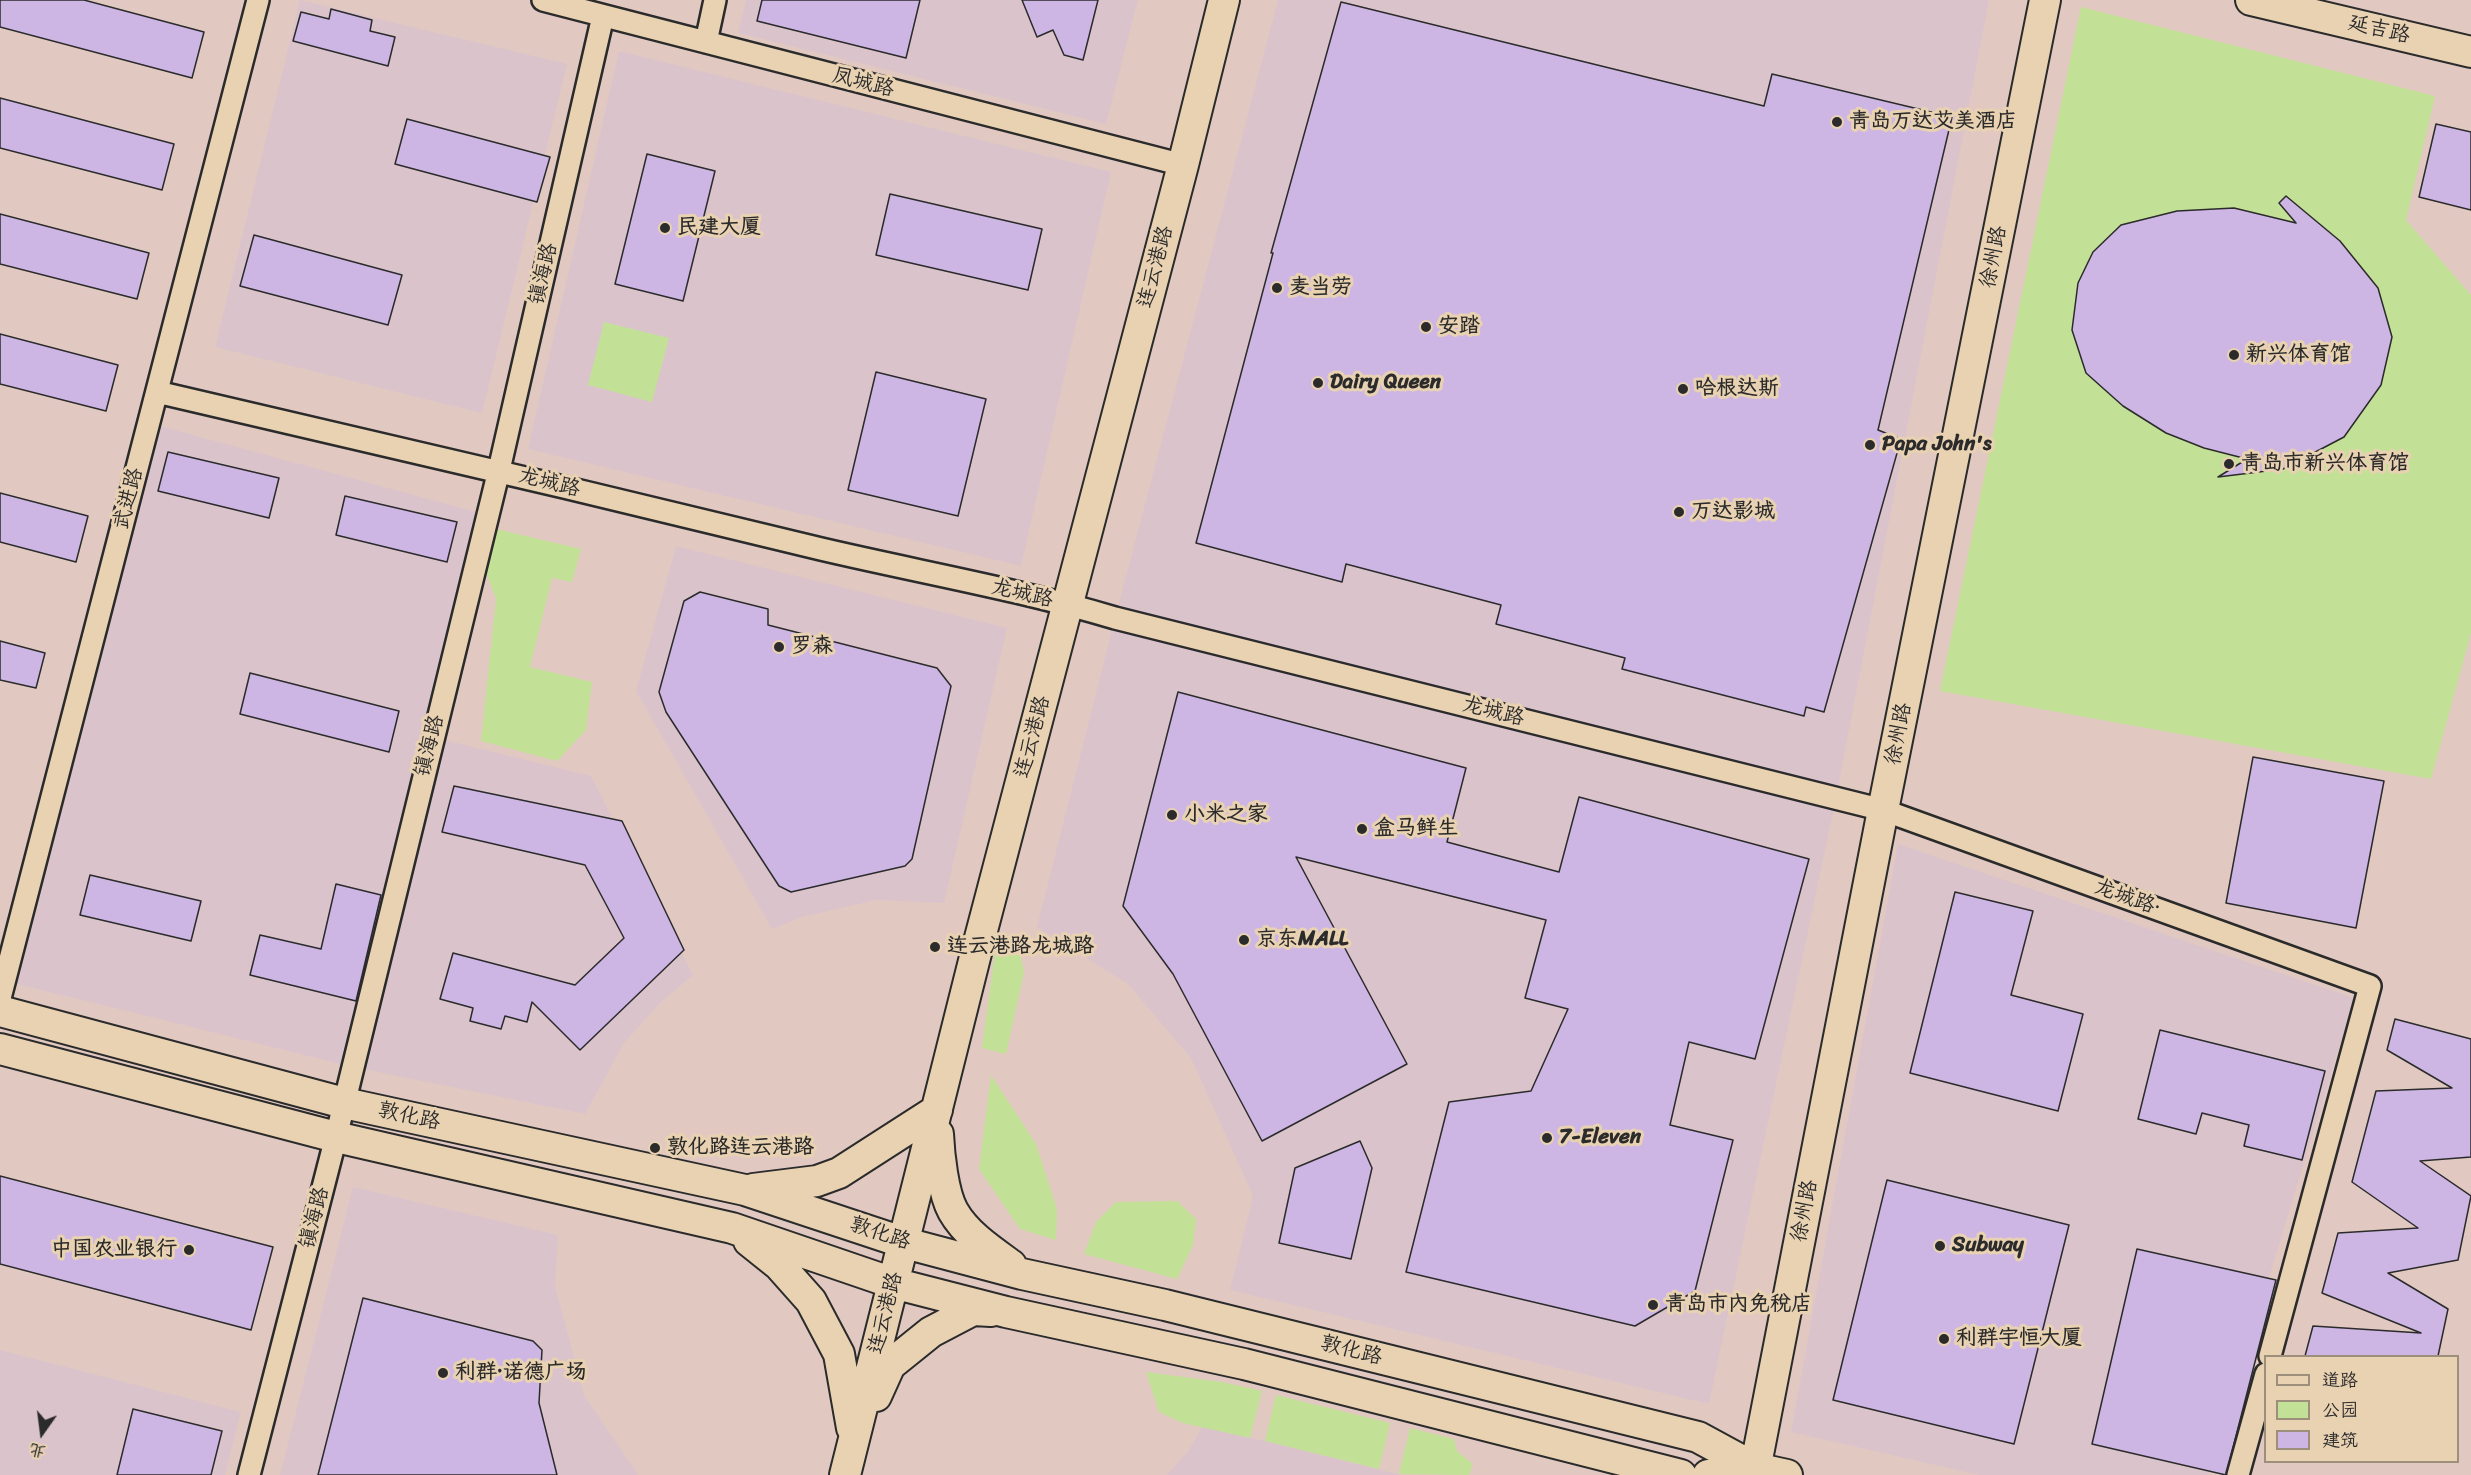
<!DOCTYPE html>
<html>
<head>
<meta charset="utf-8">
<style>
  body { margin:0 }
  #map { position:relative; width:2471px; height:1475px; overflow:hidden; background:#e1c9c1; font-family:Sriracha,"LXGW WenKai TC",sans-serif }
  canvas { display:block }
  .legend { position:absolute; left:2264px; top:1355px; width:195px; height:108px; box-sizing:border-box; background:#e9d2b2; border:2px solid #9d8f7c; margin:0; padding:8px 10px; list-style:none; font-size:18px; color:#2b2b2b }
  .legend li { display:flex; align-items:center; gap:12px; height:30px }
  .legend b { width:30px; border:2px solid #9d8f7c }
  .north { position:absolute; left:12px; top:1403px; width:60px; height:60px; -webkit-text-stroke:4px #e9d2b2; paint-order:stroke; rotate:194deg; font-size:16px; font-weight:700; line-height:24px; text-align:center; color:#2b2b2b }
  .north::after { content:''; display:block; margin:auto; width:21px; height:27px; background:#2b2b2b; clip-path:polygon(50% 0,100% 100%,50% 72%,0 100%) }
</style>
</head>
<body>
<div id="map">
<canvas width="2471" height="1475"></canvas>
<ul class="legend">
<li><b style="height:8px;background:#e9d2b2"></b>道路</li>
<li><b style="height:16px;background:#c3e097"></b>公园</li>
<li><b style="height:16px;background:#cdb5e4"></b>建筑</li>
</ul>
<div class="north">北</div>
</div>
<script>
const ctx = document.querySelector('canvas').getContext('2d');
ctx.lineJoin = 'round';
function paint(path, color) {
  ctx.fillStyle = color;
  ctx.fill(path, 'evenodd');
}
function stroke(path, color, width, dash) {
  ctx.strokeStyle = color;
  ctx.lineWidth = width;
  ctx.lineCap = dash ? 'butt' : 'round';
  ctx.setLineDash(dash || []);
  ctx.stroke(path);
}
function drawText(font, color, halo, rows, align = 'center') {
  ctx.font = font + ' Sriracha,"LXGW WenKai TC",sans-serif';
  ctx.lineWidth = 6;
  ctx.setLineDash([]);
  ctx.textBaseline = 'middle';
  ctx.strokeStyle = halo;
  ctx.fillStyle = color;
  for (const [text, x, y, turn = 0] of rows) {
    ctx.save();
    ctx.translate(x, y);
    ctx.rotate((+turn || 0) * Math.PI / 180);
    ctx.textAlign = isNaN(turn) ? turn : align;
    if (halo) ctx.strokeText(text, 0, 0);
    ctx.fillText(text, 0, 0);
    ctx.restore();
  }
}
paint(new Path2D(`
  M300,0L567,64L482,413L215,347Z
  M746,0H1138L1106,124L738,33Z
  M1278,0H1989L1836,798L1709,1404L1230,1290L1253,1196L1191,1058L1128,984L1037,927L1115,618Z
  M619,51L1111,172L1021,566L528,449Z
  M149,423L487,515L433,737L591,776L693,975L660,1003L624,1043L585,1114L353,1067L5,981Z
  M676,546L1007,628L944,903L876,900L802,917L772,929L636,691Z
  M1898,844L2354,998L2209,1475H1979L1791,1432Z
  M353,1187L558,1235L555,1286L584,1395L638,1475H280Z
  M0,1350L241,1412L225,1475H0Z
  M1202,1427L1265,1441L1401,1475H1167L1189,1450Z`), '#dbc3cc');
paint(new Path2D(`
  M2081,7L2435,96L2406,220L2471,295V633L2431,779L1940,691Z
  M604,322L669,338L652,402L588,385Z
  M496,529L581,549L572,582L552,578L530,667L592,682L586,730L557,761L481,741L496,599L486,572Z
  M995,952H1020L1024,972L1006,1054L982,1048Z
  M991,1075L1036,1144L1057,1209L1056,1240L1020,1229L979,1169Z
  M1177,1201L1196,1219L1193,1245L1177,1279L1084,1254L1096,1222L1116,1202Z
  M1146,1372L1222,1382L1262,1391L1250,1438L1183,1423L1159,1412Z
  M1276,1395L1390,1423L1379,1469L1265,1441Z
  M1410,1428L1454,1439L1457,1451L1473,1464L1469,1475L1399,1474Z`), '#c3e097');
const building = new Path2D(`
  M0,0H84L204,32L192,78L0,27Z
  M762,0H920L906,58L757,21Z
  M1022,0H1098L1083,60L1064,55L1053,30L1037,37Z
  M1341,2L1764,106L1772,74L1952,117L1878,430L1901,439L1824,712L1806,707L1804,716L1622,669L1625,658L1496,624L1501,605L1346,564L1342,582L1196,543L1273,253H1271Z
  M331,9L372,20L370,31L395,37L388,66L293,41L301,12L329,19Z
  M0,98L174,144L162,190L0,148Z
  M407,119L550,157L537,202L395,164Z
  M2436,124L2471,132V210L2419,197Z
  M647,154L715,171L683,301L615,284Z
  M890,194L1042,229L1028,290L876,255Z
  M2286,196L2340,241L2378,288L2392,337L2381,385L2344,437L2283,469L2218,477L2247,459L2204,448L2166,433L2123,406L2086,373L2072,330L2078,283L2093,252L2121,225L2177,211L2234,208L2296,223L2279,203Z
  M0,214L149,253L137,299L0,264Z
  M254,235L402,275L388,325L240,286Z
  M0,334L118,365L106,411L0,384Z
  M876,372L986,399L958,516L848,490Z
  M168,452L279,478L269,518L158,491Z
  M0,493L88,516L76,562L0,542Z
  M345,496L457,522L447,562L336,535Z
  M700,592L768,609V625L937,668L951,686L912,859L905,866L791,892L779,886L666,712L659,692L684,601Z
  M0,641L45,653L36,688L0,680Z
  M250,673L399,711L389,752L240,714Z
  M1178,692L1466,768L1447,842L1559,872L1579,797L1809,859L1755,1059L1689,1042L1670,1125L1733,1140L1695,1291L1635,1326L1406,1272L1449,1102L1531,1091L1568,1009L1525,998L1546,920L1296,857L1407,1064L1262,1141L1173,974L1123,906Z
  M2253,757L2384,781L2356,928L2226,903Z
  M454,786L622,821L684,950L580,1050L532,1002L527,1022L505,1016L501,1029L470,1021L473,1008L440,999L453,953L575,985L624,938L585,865L442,832Z
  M90,875L201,901L191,941L80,915Z
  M336,884L381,895L356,1001L250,975L260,935L321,949Z
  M1955,892L2033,911L2011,995L2083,1014L2058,1111L1910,1073Z
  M2395,1019L2471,1039V1157L2420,1161L2471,1196L2458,1260L2388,1273L2448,1309L2438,1356H2305L2313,1326L2421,1333L2322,1293L2338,1233L2418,1228L2352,1182L2376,1091L2452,1088L2387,1050Z
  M2160,1030L2325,1071L2302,1160L2244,1146L2249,1125L2202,1113L2196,1134L2138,1119Z
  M1360,1141L1372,1168L1351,1259L1279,1243L1295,1168Z
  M0,1176L273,1247L251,1330L0,1264Z
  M1887,1180L2069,1225L2014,1444L1833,1400Z
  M2137,1249L2276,1280L2226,1475L2092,1444Z
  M363,1298L533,1341L542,1350L539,1403L557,1475H318Z
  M133,1409L222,1431L211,1475H117Z`);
paint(building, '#cdb5e4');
stroke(building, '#2b2b2b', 1.5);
const street = new Path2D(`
  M543,0L1183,165
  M706,42L715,0
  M157,392C379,443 600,495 821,549C919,572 1018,589 1115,618L1883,810L2370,986L2270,1356
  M0,998L258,0
  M249,1475L336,1137L499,470L603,16
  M2238,1475L2266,1374`);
const secondary = new Path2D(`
  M2251,0L2471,52
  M0,1011L344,1103L745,1190L905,1243L1022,1274L1165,1305L1698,1437L1755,1468L1787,1475
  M0,1049L336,1137L732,1228L893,1283L1006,1312L1244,1364L1681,1475
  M938,1134C939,1155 943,1193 953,1211C966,1234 990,1250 1011,1265
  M753,1189L817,1181L839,1173L937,1110
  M749,1241L779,1265L811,1301L839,1354L852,1428
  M876,1396L890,1365L931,1332L973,1310L991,1311
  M845,1475L975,957L1183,165L1224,0
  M1708,1475L1755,1468
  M1754,1475L1883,810L2045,0`);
stroke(street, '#2b2b2b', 26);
stroke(secondary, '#2b2b2b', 34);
stroke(street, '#e9d2b2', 21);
stroke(secondary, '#e9d2b2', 30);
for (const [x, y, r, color] of [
  [1837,122,6,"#2b2b2b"],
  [665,228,6,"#2b2b2b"],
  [1277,288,6,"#2b2b2b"],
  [1426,327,6,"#2b2b2b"],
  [2234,355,6,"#2b2b2b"],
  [1318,383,6,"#2b2b2b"],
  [1683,389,6,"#2b2b2b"],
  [1870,445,6,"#2b2b2b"],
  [2229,464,6,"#2b2b2b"],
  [1679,512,6,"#2b2b2b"],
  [779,647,6,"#2b2b2b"],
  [1172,815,6,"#2b2b2b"],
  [1362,829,6,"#2b2b2b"],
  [1244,940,6,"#2b2b2b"],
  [935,947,6,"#2b2b2b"],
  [1547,1138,6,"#2b2b2b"],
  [655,1148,6,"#2b2b2b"],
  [1940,1246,6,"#2b2b2b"],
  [189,1250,6,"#2b2b2b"],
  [1653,1305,6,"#2b2b2b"],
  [1944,1339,6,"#2b2b2b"],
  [443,1373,6,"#2b2b2b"]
]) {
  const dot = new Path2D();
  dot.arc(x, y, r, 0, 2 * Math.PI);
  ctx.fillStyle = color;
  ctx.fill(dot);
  stroke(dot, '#e9d2b2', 2);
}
drawText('21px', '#2b2b2b', '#e9d2b2', [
  ["延吉路",2379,30,13],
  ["凤城路",863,83,14],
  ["徐州路",1994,257,-79],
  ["连云港路",1156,267,-75],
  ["镇海路",544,274,-77],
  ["龙城路",549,483,14],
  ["武进路",129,499,-76],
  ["龙城路",1022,594,13],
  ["龙城路",1493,712,14],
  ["徐州路",1899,734,-79],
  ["连云港路",1033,737,-75],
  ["镇海路",430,746,-76],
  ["龙城路·",2127,898,20],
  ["敦化路",409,1117,12],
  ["徐州路",1805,1211,-79],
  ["镇海路",315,1218,-76],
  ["敦化路",880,1234,18],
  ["连云港路",886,1313,-76],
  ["敦化路",1351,1351,14]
]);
drawText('bold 21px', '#2b2b2b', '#e9d2b2', [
  ["青岛万达艾美酒店",1849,122],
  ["民建大厦",677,228],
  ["麦当劳",1289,288],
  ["安踏",1438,327],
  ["新兴体育馆",2246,355],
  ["Dairy Queen",1330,383],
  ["哈根达斯",1695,389],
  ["Papa John's",1882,445],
  ["青岛市新兴体育馆",2241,464],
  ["万达影城",1691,512],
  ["罗森",791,647],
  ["小米之家",1184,815],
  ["盒马鲜生",1374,829],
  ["京东MALL",1256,940],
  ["连云港路龙城路",947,947],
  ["7-Eleven",1559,1138],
  ["敦化路连云港路",667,1148],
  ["Subway",1952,1246],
  ["中国农业银行",177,1250,"right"],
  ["青岛市内免税店",1665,1305],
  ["利群宇恒大厦",1956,1339],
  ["利群·诺德广场",455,1373]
], 'left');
</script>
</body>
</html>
